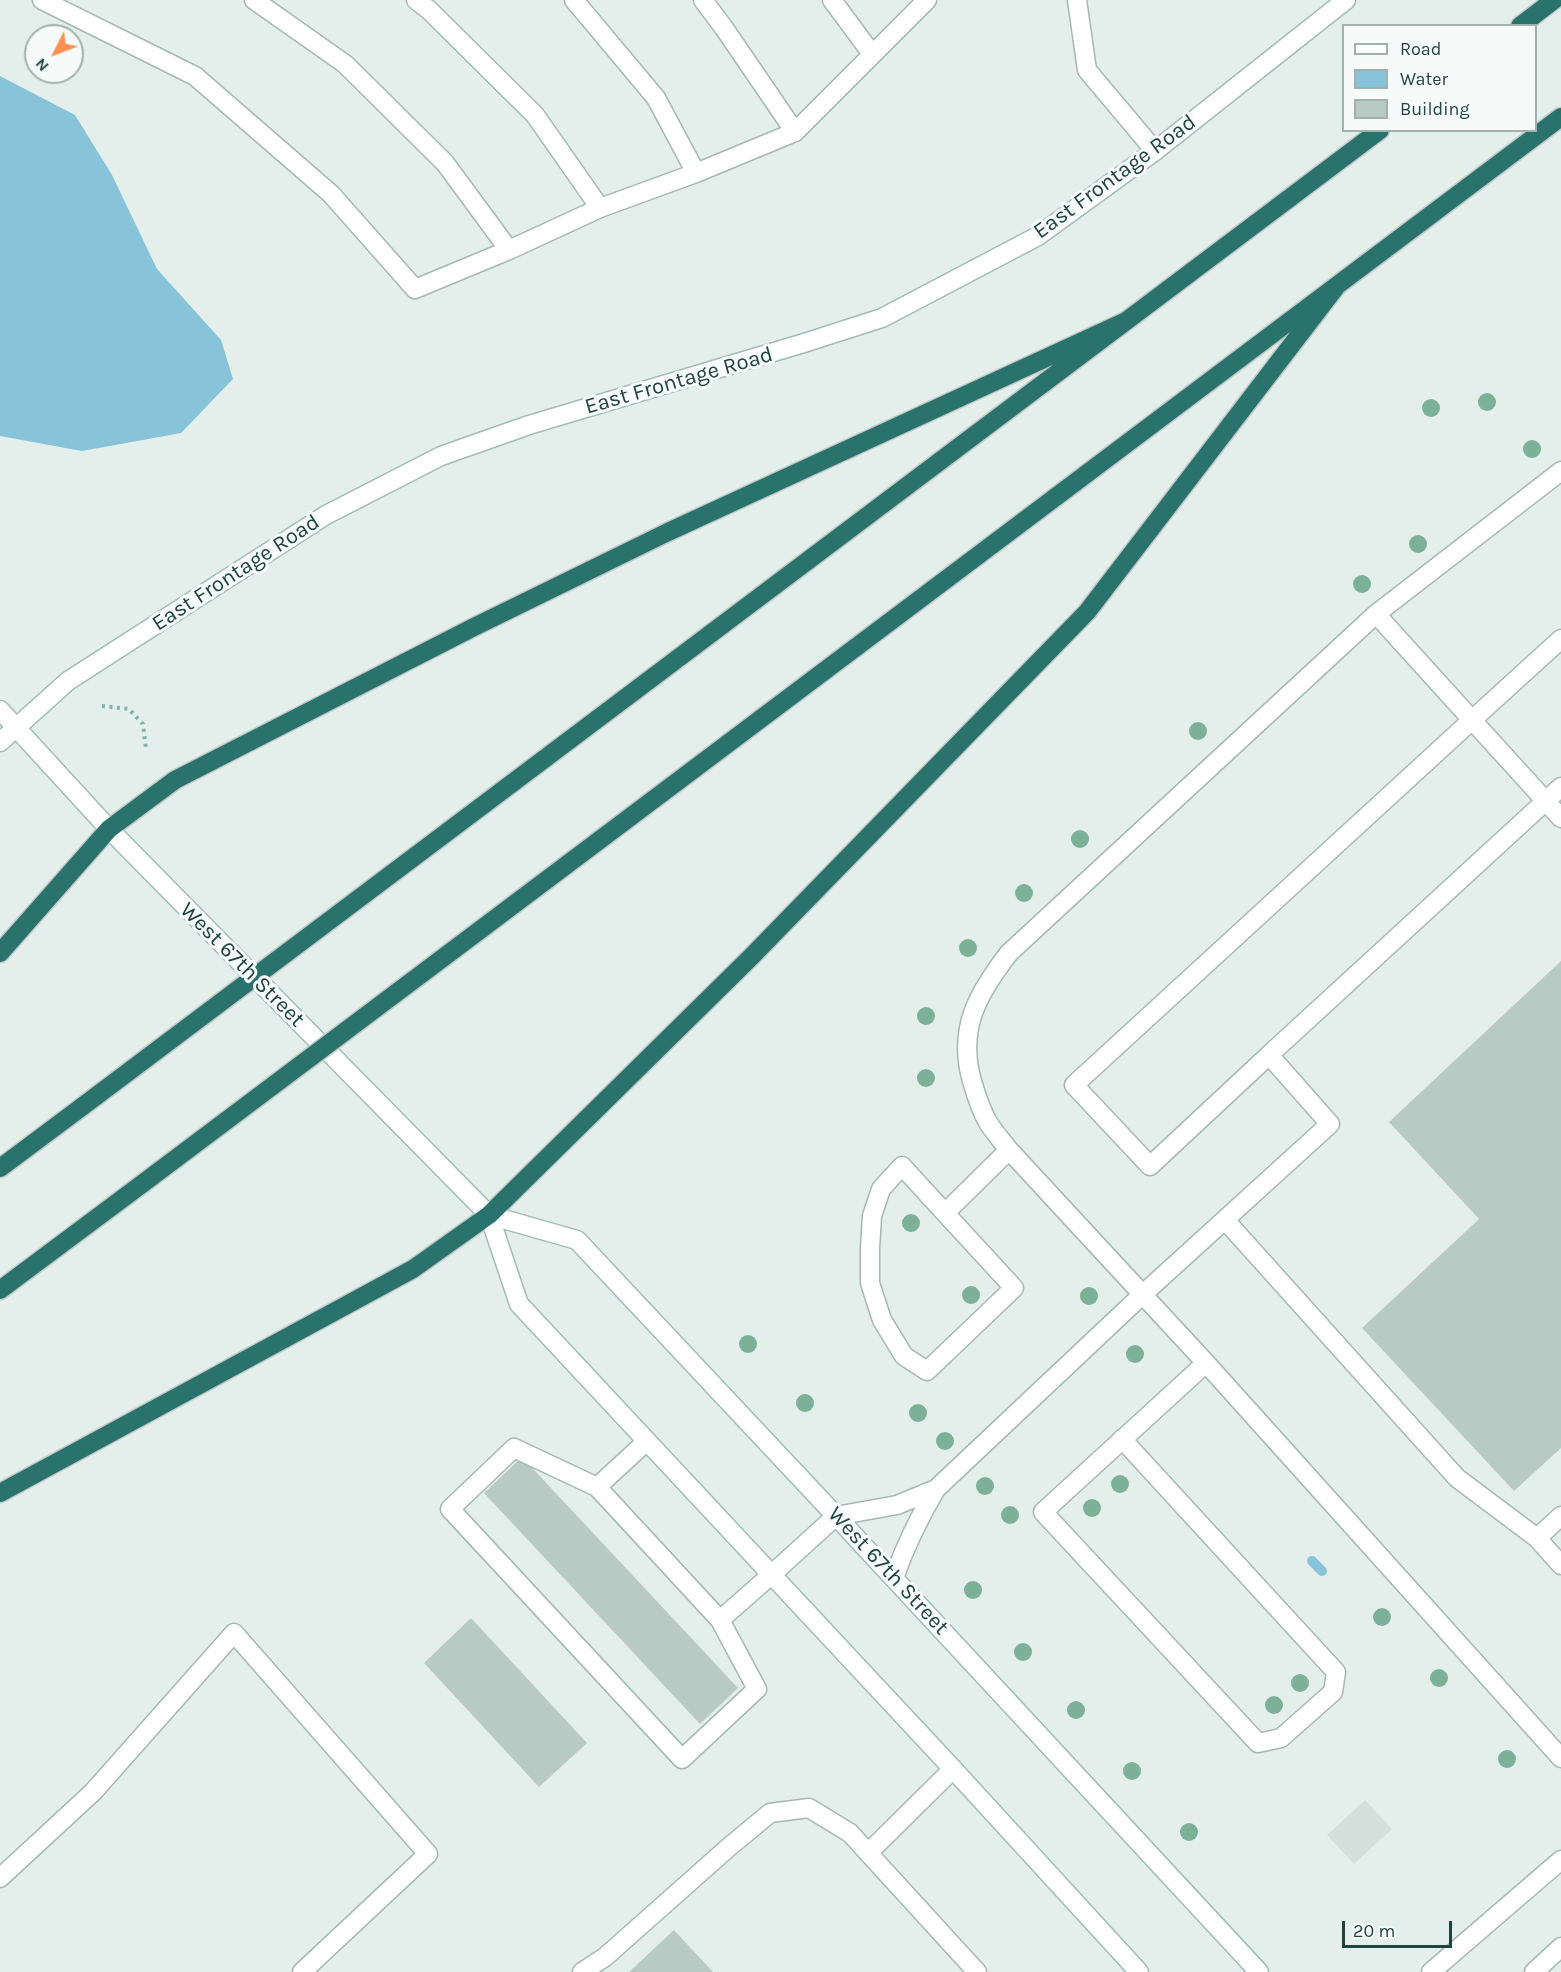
<!DOCTYPE html>
<html>
<head>
<meta charset="utf-8">
<style>
  body { margin:0 }
  #map { position:relative; width:1561px; height:1972px; overflow:hidden; background:#e4efec; font-family:Karla,sans-serif }
  canvas { display:block }
  .legend { position:absolute; left:1342px; top:24px; width:195px; height:108px; box-sizing:border-box; background:#f6fbf9; border:2px solid #a1b1ae; margin:0; padding:8px 10px; list-style:none; font-size:18px; color:#21433e }
  .legend li { display:flex; align-items:center; gap:12px; height:30px }
  .legend b { width:30px; border:2px solid #a1b1ae }
  .north { position:absolute; left:24px; top:24px; width:60px; height:60px; box-sizing:border-box; background:#f6fbf9; border:2px solid #a1b1ae; border-radius:50%; rotate:228deg; font-size:16px; font-weight:700; line-height:24px; text-align:center; color:#21433e }
  .north::after { content:''; display:block; margin:auto; width:21px; height:27px; background:#ff9053; clip-path:polygon(50% 0,100% 100%,50% 72%,0 100%) }
  .scale { position:absolute; left:1342px; top:1921px; width:110px; height:27px; box-sizing:border-box; border:3px solid #21433e; border-top:0; padding-left:8px; font-size:18px; line-height:21px; white-space:nowrap; color:#21433e; -webkit-text-stroke:4px #f6fbf9; paint-order:stroke }
</style>
</head>
<body>
<div id="map">
<canvas width="1561" height="1972"></canvas>
<ul class="legend">
<li><b style="height:8px;background:#fff"></b>Road</li>
<li><b style="height:16px;background:#87c4d9"></b>Water</li>
<li><b style="height:16px;background:#b9cac5"></b>Building</li>
</ul>
<div class="north">N</div>
<div class="scale">20 m</div>
</div>
<script>
const ctx = document.querySelector('canvas').getContext('2d');
ctx.lineJoin = 'round';
function paint(path, color) {
  ctx.fillStyle = color;
  ctx.fill(path, 'evenodd');
}
function stroke(path, color, width, dash) {
  ctx.strokeStyle = color;
  ctx.lineWidth = width;
  ctx.lineCap = dash ? 'butt' : 'round';
  ctx.setLineDash(dash || []);
  ctx.stroke(path);
}
function drawText(font, color, halo, rows, align = 'center') {
  ctx.font = font + ' Karla,sans-serif';
  ctx.lineWidth = 6;
  ctx.setLineDash([]);
  ctx.textBaseline = 'middle';
  ctx.strokeStyle = halo;
  ctx.fillStyle = color;
  for (const [text, x, y, turn = 0] of rows) {
    ctx.save();
    ctx.translate(x, y);
    ctx.rotate((+turn || 0) * Math.PI / 180);
    ctx.textAlign = isNaN(turn) ? turn : align;
    if (halo) ctx.strokeText(text, 0, 0);
    ctx.fillText(text, 0, 0);
    ctx.restore();
  }
}
paint(new Path2D(`
  M1365,1800L1392,1829L1354,1864L1327,1835Z`), '#d2dfdb');
paint(new Path2D(`
  M0,76L75,115L112,175L157,269L221,340L233,379L181,433L82,451L0,436Z`), '#87c4d9');
stroke(new Path2D(`
  M1312,1561L1322,1571`), '#87c4d9', 10);
paint(new Path2D(`
  M1561,961V1448L1514,1491L1362,1328L1479,1219L1389,1122Z
  M522,1457L738,1688L700,1724L484,1493Z
  M471,1618L587,1743L539,1787L424,1663Z
  M674,1930L713,1972H629Z`), '#b9cac5');
const lane = new Path2D(`
  M42,0L195,76L331,194L415,289L509,250
  M254,0L345,64L445,163L509,250L600,208
  M416,0L429,10L535,115L600,208L696,173
  M574,0L656,98L696,173L795,132
  M703,0L724,28L795,132L927,0
  M832,0L872,54
  M1077,0L1087,70L1155,151
  M1561,471L1376,614L1009,953C978,993 957,1029 972,1081C976,1095 981,1111 989,1124C995,1133 1002,1141 1009,1150L1206,1363L1561,1758
  M1561,639L1472,720L1561,818
  M1269,1055L1150,1166L1074,1085L1472,720L1376,614
  M945,1213L1014,1288L927,1371L904,1356L882,1320L870,1283V1248L872,1216L881,1189L902,1166L945,1213L1009,1150
  M1225,1220L1457,1478L1537,1538L1561,1565
  M1122,1439L1336,1672L1333,1692L1281,1738L1258,1743L1043,1512C1097,1462 1152,1413 1206,1363
  M597,1487L514,1448L450,1509L682,1759L757,1689L720,1620L597,1487L647,1441
  M836,1516L897,1505L936,1489
  M1537,1538L1561,1516
  M894,1578C905,1546 919,1518 936,1489L1142,1295L1330,1124L1269,1055L1561,787
  M720,1620L771,1575
  M868,1853L953,1769
  M0,1878L93,1792L234,1633L428,1854L302,1972
  M582,1972L605,1957L729,1847L770,1813L809,1808L850,1833L977,1972`);
const street = new Path2D(`
  M1431,1972L1561,1860
  M1534,1972L1561,1947`);
const secondary = new Path2D(`
  M0,710L109,829L489,1215L519,1304L953,1769L1139,1972
  M0,742L68,681L326,515L441,456L529,425L804,343L882,318L1038,236L1155,151L1346,0
  M489,1215L577,1240L836,1516L1259,1972
  M771,1575L836,1516`);
const highway = new Path2D(`
  M1520,26L1554,0
  M422,851L1380,130
  M480,930L1561,117
  M0,953L109,829L175,780L474,627L668,532L1124,322
  M0,1168L83,1106
  M0,1290L142,1184
  M0,1493L413,1269L489,1215L751,957L1087,612L1336,287`);
stroke(lane, '#a6b8b4', 21);
stroke(street, '#a6b8b4', 21);
stroke(secondary, '#a1bcb6', 21);
stroke(highway, '#c1cac9', 21);
stroke(new Path2D(`
  M102,706L129,709L143,724L146,749`), '#82b6ab', 4, [3, 4.5]);
stroke(lane, '#fff', 18);
stroke(street, '#fff', 18);
stroke(secondary, '#fff', 18);
stroke(highway, '#2a736c', 18);
const highwayBridge = new Path2D(`
  M83,1106L422,851
  M142,1184L480,930`);
stroke(highwayBridge, '#c1cac9', 21, []);
stroke(highwayBridge, '#2a736c', 18);
ctx.fillStyle = '#7cb197';
for (const [x, y] of [
  [1487,402],
  [1431,408],
  [1532,449],
  [1418,544],
  [1362,584],
  [1198,731],
  [1080,839],
  [1024,893],
  [968,948],
  [926,1016],
  [926,1078],
  [911,1223],
  [971,1295],
  [1089,1296],
  [748,1344],
  [1135,1354],
  [805,1403],
  [918,1413],
  [945,1441],
  [1120,1484],
  [985,1486],
  [1092,1508],
  [1010,1515],
  [973,1590],
  [1382,1617],
  [1023,1652],
  [1439,1678],
  [1300,1683],
  [1274,1705],
  [1076,1710],
  [1507,1759],
  [1132,1771],
  [1189,1832]
]) {
  ctx.beginPath();
  ctx.arc(x, y, 9, 0, 2 * Math.PI);
  ctx.fill();
}
drawText('22px', '#21433e', '#f6fbf9', [
  ["East Frontage Road",1115,177,-36],
  ["East Frontage Road",679,381,-16],
  ["East Frontage Road",236,573,-33],
  ["West 67th Street",242,965,45],
  ["West 67th Street",888,1571,47]
]);
</script>
</body>
</html>
